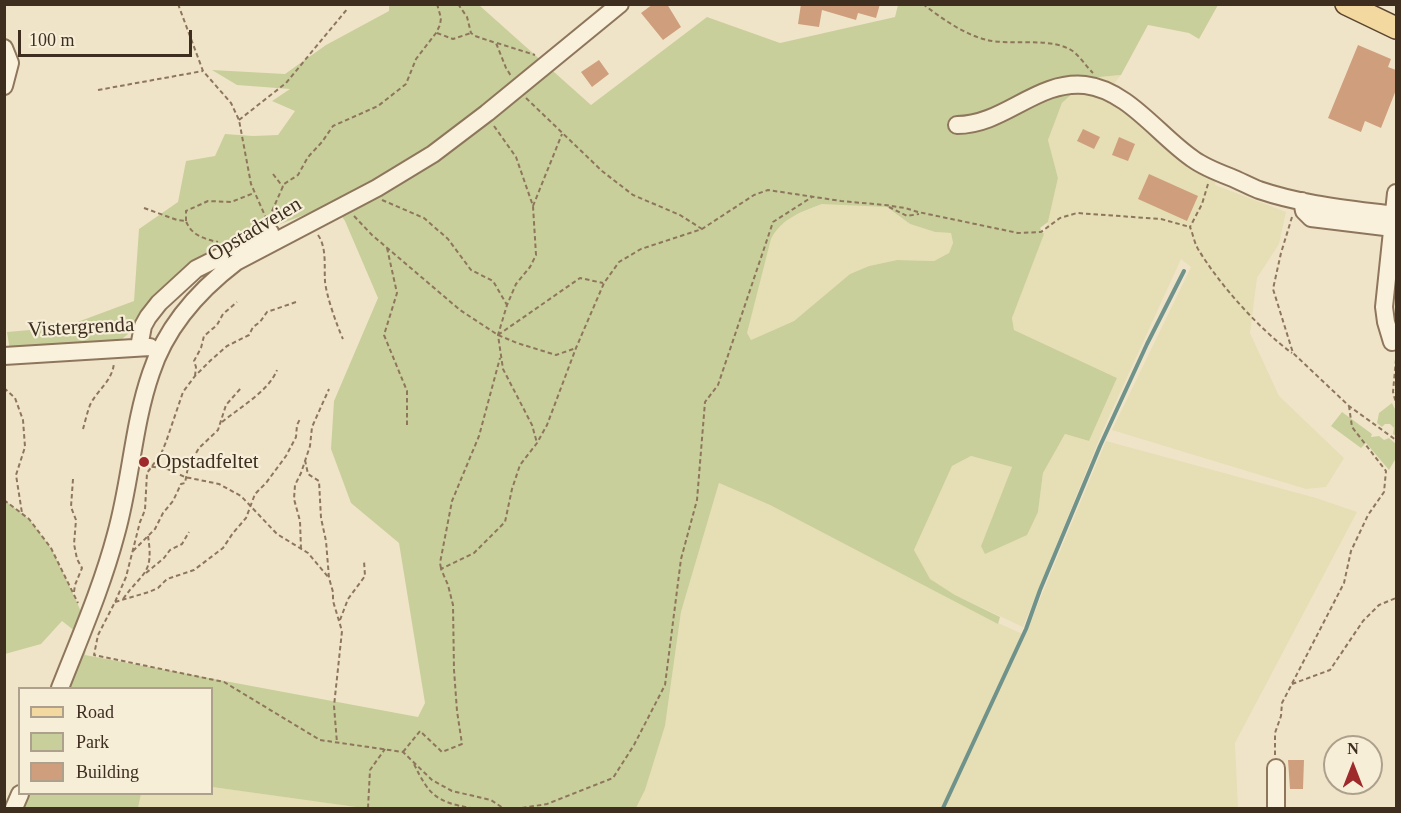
<!DOCTYPE html>
<html>
<head>
<meta charset="utf-8">
<style>
  body { margin:0 }
  #map { position:relative; width:1401px; height:813px; overflow:hidden; background:#f0e4c8; font-family:"Times New Roman",serif }
  canvas { display:block }
  .frame { position:absolute; inset:0; border:6px solid #3d2e20; pointer-events:none }
  .legend { position:absolute; left:18px; top:687px; width:195px; height:108px; box-sizing:border-box; background:#f7eed8; border:2px solid #ada18e; margin:0; padding:8px 10px; list-style:none; font-size:18px; color:#3d2e20 }
  .legend li { display:flex; align-items:center; gap:12px; height:30px }
  .legend b { width:30px; border:2px solid #ada18e }
  .north { position:absolute; left:1323px; top:735px; width:60px; height:60px; box-sizing:border-box; background:#f7eed8; border:2px solid #ada18e; border-radius:50%; rotate:0deg; font-size:16px; font-weight:700; line-height:24px; text-align:center; color:#3d2e20 }
  .north::after { content:''; display:block; margin:auto; width:21px; height:27px; background:#9e2a2b; clip-path:polygon(50% 0,100% 100%,50% 72%,0 100%) }
  .scale { position:absolute; left:18px; top:30px; width:174px; height:27px; box-sizing:border-box; border:3px solid #3d2e20; border-top:0; padding-left:8px; font-size:18px; line-height:21px; white-space:nowrap; color:#3d2e20; -webkit-text-stroke:4px #f7eed8; paint-order:stroke }
</style>
</head>
<body>
<div id="map">
<canvas width="1401" height="813"></canvas>
<div class="frame"></div>
<ul class="legend">
<li><b style="height:8px;background:#f3d9a0"></b>Road</li>
<li><b style="height:16px;background:#c9cf9b"></b>Park</li>
<li><b style="height:16px;background:#cf9f7d"></b>Building</li>
</ul>
<div class="north">N</div>
<div class="scale">100 m</div>
</div>
<script>
const ctx = document.querySelector('canvas').getContext('2d');
ctx.lineJoin = 'round';
function paint(path, color) {
  ctx.fillStyle = color;
  ctx.fill(path, 'evenodd');
}
function stroke(path, color, width, dash) {
  ctx.strokeStyle = color;
  ctx.lineWidth = width;
  ctx.lineCap = dash ? 'butt' : 'round';
  ctx.setLineDash(dash || []);
  ctx.stroke(path);
}
function drawText(font, color, halo, rows, align = 'center') {
  ctx.font = font + ' "Times New Roman",serif';
  ctx.lineWidth = 4.5;
  ctx.setLineDash([]);
  ctx.textBaseline = 'middle';
  ctx.strokeStyle = halo;
  ctx.fillStyle = color;
  for (const [text, x, y, turn = 0] of rows) {
    ctx.save();
    ctx.translate(x, y);
    ctx.rotate((+turn || 0) * Math.PI / 180);
    ctx.textAlign = isNaN(turn) ? turn : align;
    if (halo) ctx.strokeText(text, 0, 0);
    ctx.fillText(text, 0, 0);
    ctx.restore();
  }
}
paint(new Path2D(`
  M1121,75L1113,85L1162,132L1219,169L1215,185L1286,212L1279,244L1257,278L1250,333L1279,396L1344,458L1326,487L1306,489L1112,430L1191,267L1181,259L1103,430L1023,627L955,595L929,579L914,550L952,466L971,456L1012,467L981,546L1038,512L1043,473L1065,434L1089,441L1117,378L1014,330L1012,318L1048,222L1058,178L1048,140L1062,103L1089,78Z
  M855,203L887,207L910,224L935,232L951,233L953,243L949,253L934,261L897,260L869,266L850,274L794,321L751,340L746,334L771,239L778,227L793,216L822,204Z
  M1106,441L1316,498L1357,512L1235,743L1238,808H636L645,790L665,726L681,612L719,483L770,505L998,623L1025,635Z
  M212,787L357,807L356,808H138L141,794H212Z`), '#e6deb5');
paint(new Path2D(`
  M389,5H479L591,105L707,17L780,43L895,17L898,5H1218L1199,39L1189,33L1148,25L1121,75L1089,78L1062,103L1048,140L1058,178L1048,222L1040,228L1044,234L1012,318L1014,330L1117,378L1089,441L1065,434L1043,473L1038,512L1027,535L985,554L981,546L1012,467L971,456L952,466L914,550L930,579L955,595L1000,617L998,624L770,505L719,483L681,612L665,726L645,790L636,808H356V807L212,787V688H60L80,635L62,621L41,644L5,654L4,500L29,519L51,548L76,600L89,631L85,655L418,717L425,703L399,543L351,503L331,449L334,401L378,298L345,221L333,204L251,235L191,264L152,298L134,329L116,344L10,351L7,332L64,327L134,301L139,229L178,202L186,161L215,156L225,134L253,136L278,135L295,111L272,101L290,89L237,85L212,70L285,74L326,45L389,11ZM822,204L887,207L910,224L935,232L951,233L953,243L949,253L934,261L897,260L869,266L850,274L794,321L751,340L747,333L771,239C782,218 801,212 822,204Z
  M1392,403L1396,411V436L1393,434L1394,428L1390,424H1385L1382,427L1377,423L1379,413Z
  M1342,412L1372,434L1371,437L1379,436L1384,440L1389,438L1396,444V458L1389,470L1366,443L1361,448L1331,426Z
  M20,794H141L138,808H14Z`), '#c9cf9b');
stroke(new Path2D(`
  M943,808L1026,629L1040,590L1100,446L1147,344L1184,271`), '#6f938a', 4);
paint(new Path2D(`
  M653,4H667L681,27L663,40L641,13Z
  M801,4L812,6L880,4L876,18L858,13L856,20L822,10L819,27L798,24Z
  M1358,45L1391,59L1388,67L1396,70V90L1381,128L1365,121L1361,132L1328,118Z
  M599,60L609,74L592,87L581,72Z
  M1083,129L1100,137L1094,149L1077,141Z
  M1119,137L1135,144L1128,161L1112,155Z
  M1149,174L1198,196L1187,221L1138,199Z
  M1288,760H1304L1303,789H1290Z`), '#cf9f7d');
const minor = new Path2D(`
  M4,48L10,63L4,86
  M957,125C1004,125 1037,80 1085,85C1128,90 1159,136 1193,159C1204,167 1217,172 1230,177C1240,181 1249,186 1259,190C1303,205 1349,209 1394,215
  M1302,201L1304,211L1311,218L1393,228
  M1392,342L1386,322L1384,307L1396,193
  M139,347L143,326L148,317L159,303L196,269L270,232
  M4,356L150,347
  M60,688C80,637 102,587 116,534C131,481 133,425 151,373C166,327 198,291 236,262L377,188L433,154L487,113L620,4
  M1276,768V808
  M14,808L20,794`);
const major = new Path2D(`
  M1346,4L1396,28`);
stroke(minor, '#8d765c', 20);
stroke(major, '#5b4430', 24);
stroke(new Path2D(`
  M178,4L203,71L231,103L239,120L251,184L266,218
  M458,4L467,17L471,33L475,36L496,43L506,68L511,76
  M923,4C941,18 965,35 987,40C1011,46 1053,36 1074,52C1081,58 1086,66 1093,73
  M1253,5V4
  M437,33L453,39L471,33
  M497,43L535,55
  M98,90L203,71
  M526,98L602,171L633,195L680,215L702,229
  M239,120L286,83L348,8
  M494,126L516,157L533,206L536,255L530,267L516,284L507,305L498,335L503,369L532,425L537,443
  M273,174L283,187
  M1208,184L1202,204L1190,227C1193,234 1194,242 1198,249C1219,284 1259,329 1292,353
  M382,200L424,218L448,239L471,270L493,281L507,305
  M533,206L562,134
  M889,207L907,216L919,214
  M144,208L177,220L186,221C191,235 204,239 218,242
  M354,216L372,235L460,310L498,335L517,343L556,355L576,348
  M1292,217L1281,253L1273,289L1293,353L1349,406L1396,440
  M269,218L284,184L298,175L308,157L322,142L333,126L378,106L406,84L416,59L436,33L440,25L441,18L437,4
  M186,221V211L208,201L231,202L254,193
  M318,235C327,248 324,266 325,281C326,295 337,326 343,339
  M387,248L397,293L384,335L407,391V426
  M296,302L267,312L260,322L253,327L249,335L227,346L211,360L195,376L183,392L166,442L161,454L147,473L145,510L140,522L126,577L115,602L98,635L94,655L224,682L320,740L403,752L432,780L452,791L491,800L503,808
  M498,335L580,278L603,283
  M1396,359L1393,392L1396,403
  M195,376L196,367L194,361L201,348L204,336L217,325L223,314L237,302
  M4,388L15,398L23,420L25,447L16,475L22,513
  M222,422C239,408 269,391 277,370
  M83,429C85,422 87,413 90,405C97,390 113,381 114,362
  M305,460L308,474L319,481L321,518L326,541L329,578L333,592V601L342,631L334,706L337,743
  M144,466L165,468L185,477L219,484L241,496L277,534L308,553L329,578
  M73,479L71,507L76,520L74,544L77,559L82,568L75,585L74,592
  M4,500L29,519L51,548L78,603
  M301,549L300,521L294,499L295,485L301,473L310,446L312,427L329,389
  M133,551L155,529L163,513L173,501L181,484L185,483L188,467L199,448L218,430L226,405L241,388
  M441,568L440,563L452,501L479,436L500,358
  M146,573L164,558L170,550L182,544L189,532
  M123,599C143,571 154,575 148,536
  M115,602L149,592L158,588L167,579L194,570L223,548L233,533L246,518L255,494L266,483L286,456L296,437L297,425L300,419
  M340,620L348,599L365,576L364,561
  M1292,684L1330,670L1363,621L1379,605L1396,598
  M403,752L420,731L442,752L462,744L457,711L454,670L453,605L448,585L441,569L474,553L505,522L512,489L520,465L537,443L547,425L576,348L604,283L619,262L641,249L702,229L754,195L768,190L841,201L885,205L905,208L918,212L1018,233L1041,232L1060,218L1077,213L1161,219L1190,227
  M1275,755V733L1281,716L1282,703L1344,583L1351,551L1368,515L1384,492L1386,471L1352,427L1349,406
  M414,764C429,795 436,802 471,808
  M368,808L370,770L385,749
  M522,808L547,804L613,778L634,745L665,685L681,559L697,500L705,402L718,385L773,222L812,197`), '#8d765c', 2, [4.5, 3]);
stroke(minor, '#faf1dc', 16);
stroke(major, '#f3d9a0', 21);
for (const [x, y, r, color] of [
  [144,462,6,"#9e2a2b"]
]) {
  const dot = new Path2D();
  dot.arc(x, y, r, 0, 2 * Math.PI);
  ctx.fillStyle = color;
  ctx.fill(dot);
  stroke(dot, '#f7eed8', 2);
}
drawText('21px', '#3d2e20', '#f7eed8', [
  ["Opstadveien",255,230,-31],
  ["Vistergrenda",81,328,-3]
]);
drawText('21px', '#3d2e20', '#f7eed8', [
  ["Opstadfeltet",156,462]
], 'left');
</script>
</body>
</html>
